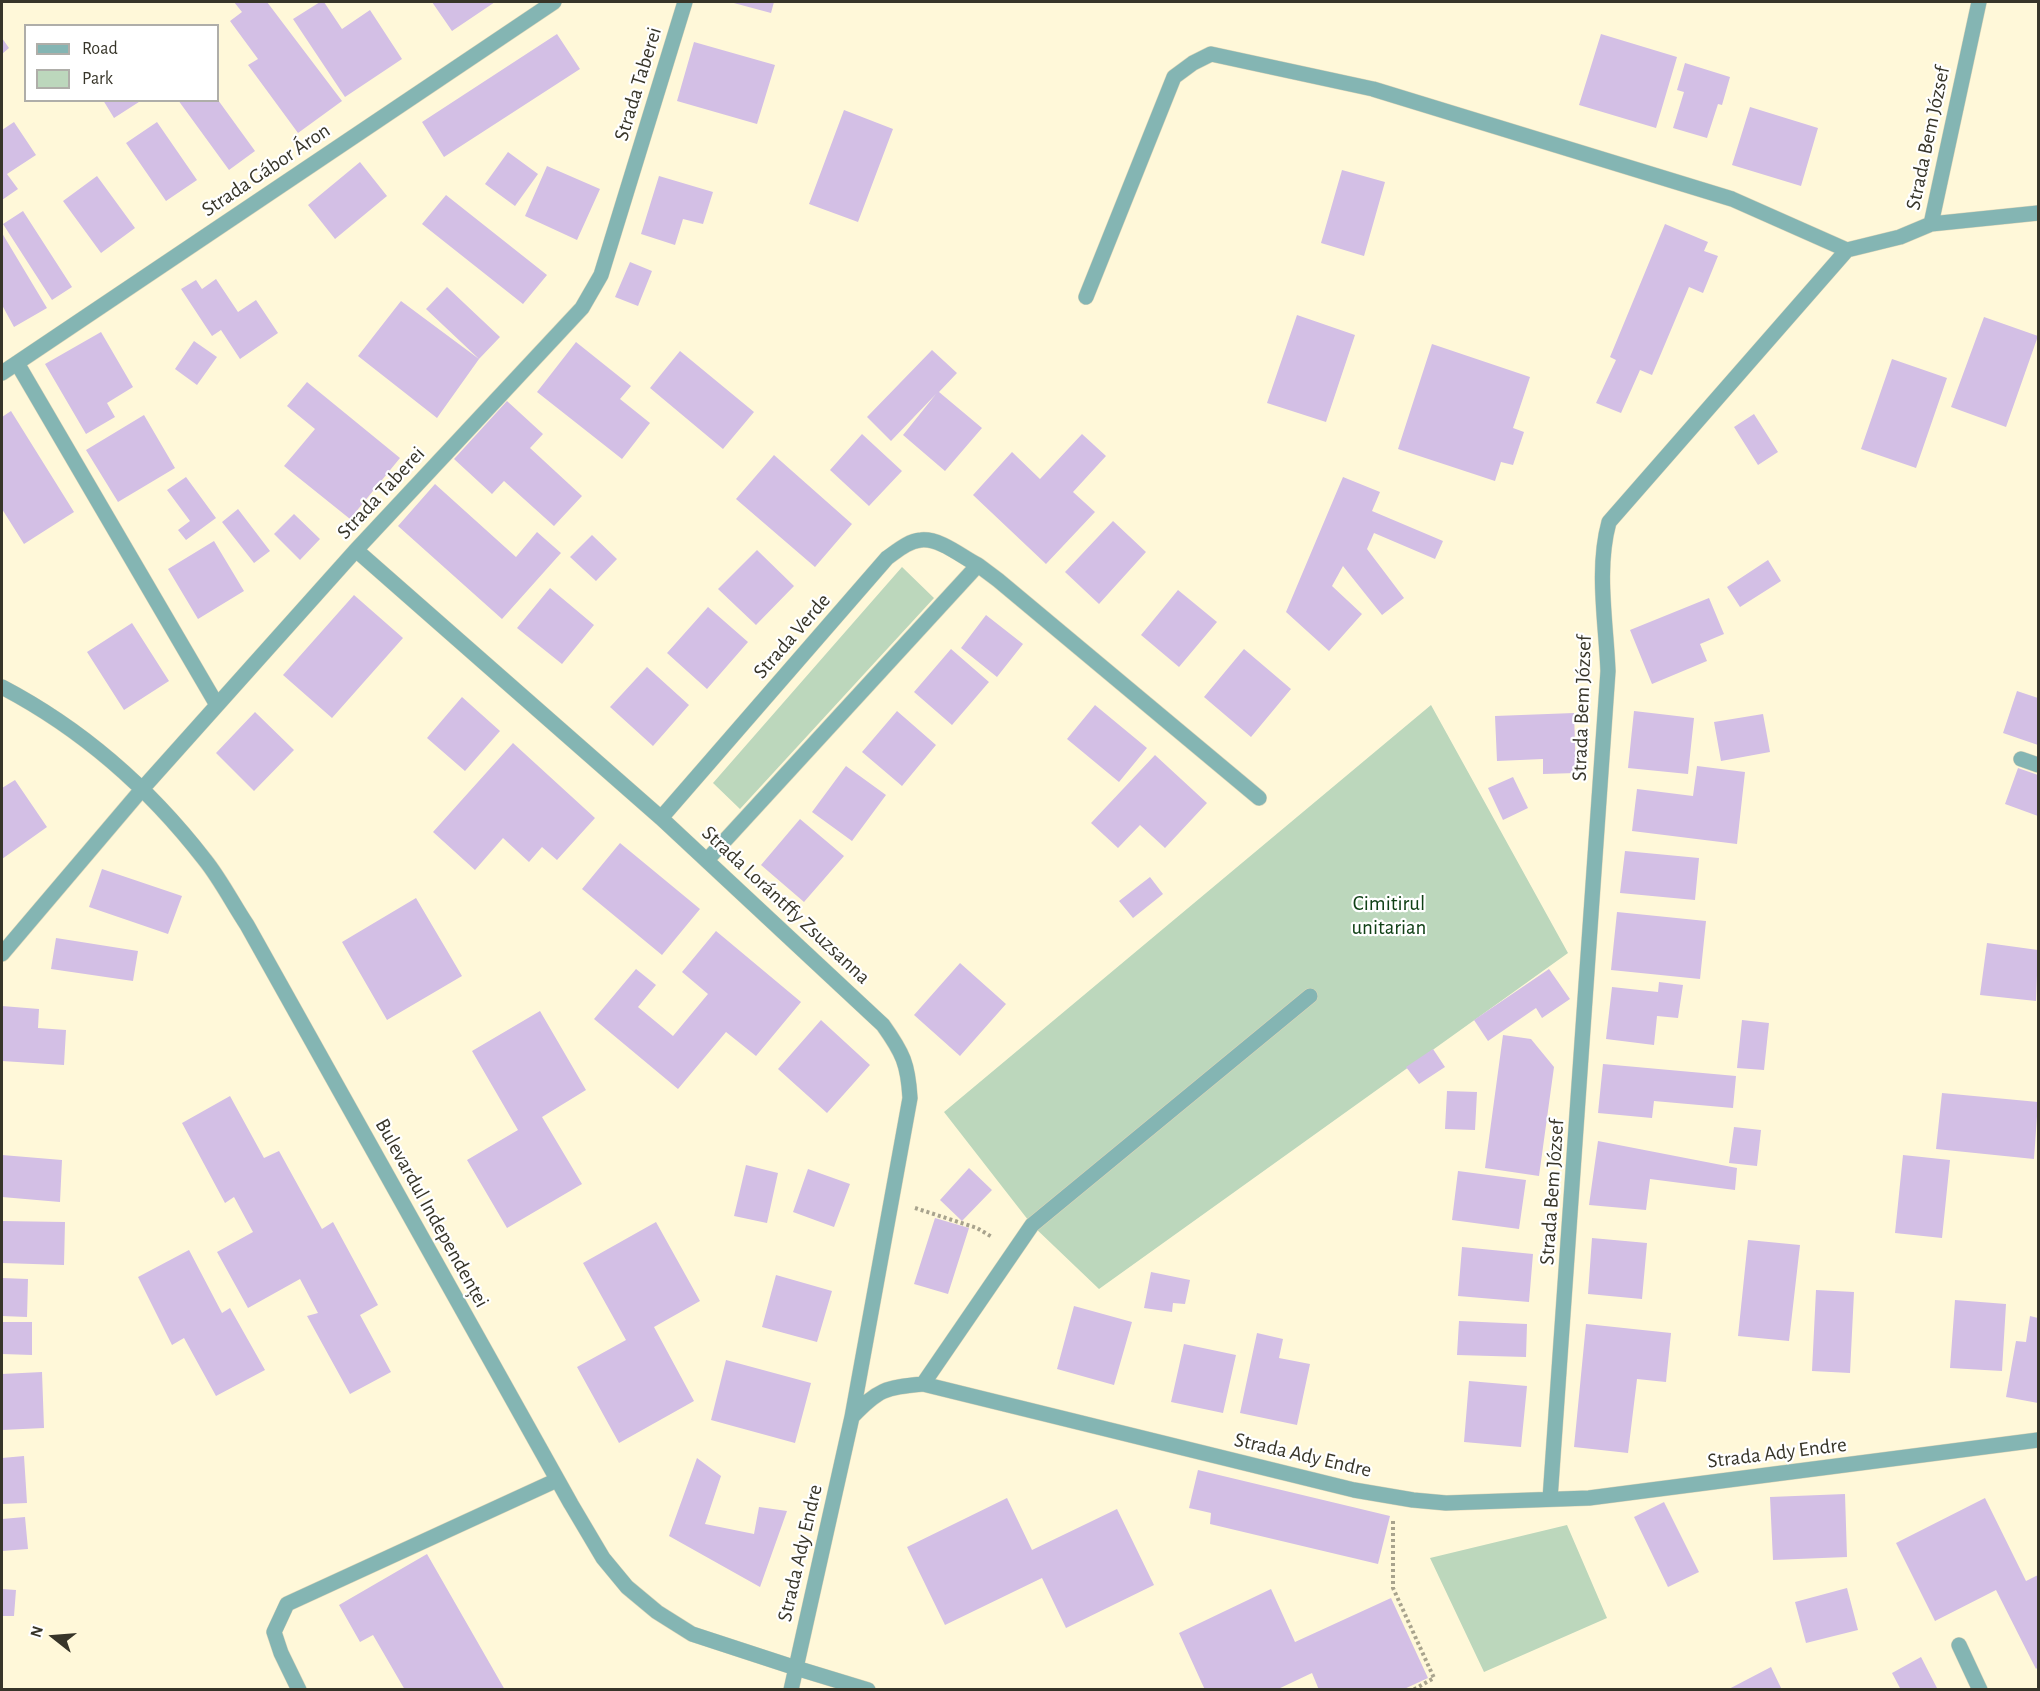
<!DOCTYPE html>
<html>
<head>
<meta charset="utf-8">
<style>
  body { margin:0 }
  #map { position:relative; width:2040px; height:1691px; overflow:hidden; background:#fff8d9; font-family:"Alegreya Sans",sans-serif }
  canvas { display:block }
  .frame { position:absolute; inset:0; border:3px solid #373529; pointer-events:none }
  .legend { position:absolute; left:24px; top:24px; width:195px; height:78px; box-sizing:border-box; background:#fff; border:2px solid #afaea9; margin:0; padding:8px 10px; list-style:none; font-size:18px; color:#373529 }
  .legend li { display:flex; align-items:center; gap:12px; height:30px }
  .legend b { width:30px; border:2px solid #afaea9 }
  .north { position:absolute; left:24px; top:1607px; width:60px; height:60px; -webkit-text-stroke:4px #fff; paint-order:stroke; rotate:287deg; font-size:16px; font-weight:700; line-height:24px; text-align:center; color:#373529 }
  .north::after { content:''; display:block; margin:auto; width:21px; height:27px; background:#373529; clip-path:polygon(50% 0,100% 100%,50% 72%,0 100%) }
</style>
</head>
<body>
<div id="map">
<canvas width="2040" height="1691"></canvas>
<div class="frame"></div>
<ul class="legend">
<li><b style="height:8px;background:#84b5b3"></b>Road</li>
<li><b style="height:16px;background:#bcd7bc"></b>Park</li>
</ul>
<div class="north">N</div>
</div>
<script>
const ctx = document.querySelector('canvas').getContext('2d');
ctx.lineJoin = 'round';
function paint(path, color) {
  ctx.fillStyle = color;
  ctx.fill(path, 'evenodd');
}
function stroke(path, color, width, dash) {
  ctx.strokeStyle = color;
  ctx.lineWidth = width;
  ctx.lineCap = dash ? 'butt' : 'round';
  ctx.setLineDash(dash || []);
  ctx.stroke(path);
}
function drawText(font, color, halo, rows, align = 'center') {
  ctx.font = font + ' "Alegreya Sans",sans-serif';
  ctx.lineWidth = 4.5;
  ctx.setLineDash([]);
  ctx.textBaseline = 'middle';
  ctx.strokeStyle = halo;
  ctx.fillStyle = color;
  for (const [text, x, y, turn = 0] of rows) {
    ctx.save();
    ctx.translate(x, y);
    ctx.rotate((+turn || 0) * Math.PI / 180);
    ctx.textAlign = isNaN(turn) ? turn : align;
    if (halo) ctx.strokeText(text, 0, 0);
    ctx.fillText(text, 0, 0);
    ctx.restore();
  }
}
paint(new Path2D(`
  M902,567L934,598L740,809L713,783Z
  M1431,705L1568,953L1099,1289L1032,1225L944,1112Z
  M1567,1525L1607,1618L1484,1672L1430,1558Z`), '#bcd7bc');
paint(new Path2D(`
  M234,2H267L342,101L298,133L248,65L258,59L230,21L242,12Z
  M320,2H324L342,29L370,10L402,59L345,97L293,19Z
  M432,2H495L452,31Z
  M730,2H774L771,13Z
  M557,34L580,69L444,157L422,122Z
  M1601,34L1677,57L1656,128L1579,105Z
  M2,38L9,48L2,54Z
  M694,42L775,65L757,124L677,101Z
  M1685,63L1730,77L1722,105L1718,104L1707,138L1673,128L1684,92L1677,90Z
  M103,100H142L114,118Z
  M178,100H218L255,151L229,170Z
  M1750,107L1818,128L1801,186L1732,165Z
  M844,110L893,129L858,222L809,204Z
  M14,122L36,155L7,174L18,189L2,200V130Z
  M157,122L197,180L166,201L126,143Z
  M508,152L538,174L515,206L485,184Z
  M360,162L387,196L335,239L308,205Z
  M547,166L600,189L577,240L525,216Z
  M1342,170L1385,182L1364,256L1321,243Z
  M97,176L135,228L101,253L63,201Z
  M659,176L713,192L703,224L683,219L675,245L641,234Z
  M446,195L547,275L523,304L422,224Z
  M23,211L72,287L52,300L3,224Z
  M1665,224L1708,242L1704,251L1718,256L1703,293L1689,287L1652,375L1640,370L1621,413L1596,403L1616,360L1610,357Z
  M2,233L47,308L14,327L2,305Z
  M630,262L652,271L638,306L615,297Z
  M216,279L238,312L256,300L278,333L240,359L221,330L212,336L181,289L196,280L202,289Z
  M447,287L500,337L479,359L437,418L358,356L401,301L479,359L426,309Z
  M1297,315L1355,335L1326,422L1267,403Z
  M1984,317L2038,336L2006,427L1951,407Z
  M101,332L133,387L107,403L115,417L86,434L45,364Z
  M194,341L217,357L197,385L175,369Z
  M576,342L631,386L620,399L650,423L622,459L537,392Z
  M1432,344L1530,377L1513,428L1524,432L1513,465L1501,462L1495,481L1398,449Z
  M932,350L957,373L939,392L982,428L945,471L903,435L936,394L891,441L867,417Z
  M680,351L754,412L723,449L650,388Z
  M1892,359L1947,378L1916,468L1861,449Z
  M307,382L400,458L350,519L284,466L315,429L287,406Z
  M507,401L543,434L530,448L582,496L554,526L504,481L492,494L454,459Z
  M11,411L74,512L24,544L2,509V417Z
  M1754,414L1778,452L1758,465L1734,427Z
  M144,415L175,468L118,502L86,450Z
  M862,434L902,471L869,506L830,470Z
  M1082,434L1106,456L1073,492L1095,512L1046,564L973,495L1012,452L1040,479Z
  M774,455L852,524L815,567L736,499Z
  M186,477L216,518L186,540L178,530L190,521L167,490Z
  M1343,477L1380,492L1372,511L1443,541L1435,559L1374,533L1367,549L1404,598L1382,615L1343,566L1332,586L1362,614L1329,651L1286,612Z
  M435,484L516,557L537,532L561,553L502,619L398,526Z
  M238,509L270,551L254,563L222,522Z
  M294,514L320,539L300,560L274,534Z
  M1113,521L1146,552L1099,604L1065,572Z
  M592,535L617,559L596,581L570,557Z
  M214,541L244,591L198,619L168,569Z
  M757,550L794,586L756,625L718,589Z
  M1768,560L1781,581L1740,607L1727,587Z
  M550,588L594,625L562,664L517,628Z
  M1178,590L1217,622L1179,667L1141,635Z
  M354,595L403,638L332,718L283,675Z
  M1709,598L1724,634L1700,644L1707,661L1652,684L1630,630Z
  M708,607L748,642L707,689L667,653Z
  M986,615L1023,644L997,677L961,648Z
  M132,623L169,681L124,710L87,652Z
  M951,649L989,682L952,725L914,692Z
  M1244,649L1291,689L1251,737L1204,697Z
  M647,667L689,705L653,746L610,707Z
  M2017,691L2038,698V745L2003,733Z
  M462,697L500,731L465,771L427,738Z
  M1095,705L1147,748L1119,782L1067,739Z
  M897,711L936,745L902,786L862,752Z
  M1634,711L1694,718L1688,774L1628,768Z
  M255,712L294,750L254,791L216,753Z
  M1574,713L1576,773L1543,774V759L1497,761L1495,716Z
  M1763,714L1770,752L1721,761L1714,722Z
  M513,743L595,818L557,860L542,847L529,862L503,838L475,870L433,832Z
  M1155,755L1207,803L1165,848L1140,825L1118,848L1091,823Z
  M846,766L886,795L852,841L812,812Z
  M1697,766L1745,772L1737,844L1632,831L1637,789L1693,796Z
  M2018,768L2038,775V816L2005,804Z
  M1513,777L1528,808L1503,820L1488,788Z
  M15,780L47,827L2,859V788Z
  M800,819L844,856L804,902L761,865Z
  M620,843L700,909L662,955L582,889Z
  M1625,851L1699,858L1695,900L1620,893Z
  M102,869L182,896L168,934L89,907Z
  M1150,877L1163,894L1133,918L1119,901Z
  M416,898L462,976L387,1020L342,942Z
  M1617,912L1706,921L1700,979L1611,970Z
  M716,931L801,1002L756,1056L726,1032L678,1089L594,1019L636,969L656,985L638,1007L673,1036L708,994L682,972Z
  M56,938L138,951L133,981L51,969Z
  M1987,943L2038,950L2036,1001L1980,995Z
  M960,963L1006,1004L960,1056L914,1015Z
  M1549,969L1570,999L1542,1018L1536,1008L1488,1041L1474,1020Z
  M1659,982L1683,985L1678,1018L1657,1016L1654,1045L1606,1039L1612,987L1658,992Z
  M2,1006L39,1009L38,1028L66,1030L64,1065L2,1061Z
  M540,1011L586,1090L542,1117L582,1184L507,1228L467,1160L518,1130L472,1051Z
  M821,1020L870,1065L827,1113L778,1069Z
  M1742,1020L1769,1023L1764,1070L1737,1068Z
  M1503,1035L1531,1039L1554,1067L1539,1176L1485,1168Z
  M1433,1049L1445,1067L1419,1084L1406,1067Z
  M1603,1064L1736,1076L1733,1108L1654,1101L1652,1118L1598,1113Z
  M1447,1091L1477,1092L1475,1130L1445,1129Z
  M1942,1093L2038,1102L2034,1159L1936,1149Z
  M230,1096L264,1158L279,1151L322,1229L333,1222L378,1305L360,1315L391,1372L350,1394L307,1316L318,1313L300,1279L248,1308L217,1252L253,1232L234,1197L225,1203L182,1123Z
  M1734,1127L1761,1130L1757,1166L1729,1163Z
  M1598,1141L1737,1168L1735,1190L1650,1179L1646,1210L1589,1205Z
  M2,1155L62,1160L60,1202L2,1197Z
  M1903,1155L1950,1160L1942,1238L1895,1233Z
  M746,1165L778,1173L767,1223L734,1216Z
  M969,1168L992,1190L962,1221L940,1200Z
  M808,1169L850,1184L834,1227L793,1212Z
  M1458,1171L1526,1180L1519,1229L1452,1220Z
  M935,1218L969,1228L948,1294L914,1284Z
  M2,1221L65,1222L64,1265L2,1263Z
  M656,1222L700,1301L654,1327L694,1401L619,1443L577,1367L626,1340L583,1263Z
  M1592,1238L1647,1243L1642,1299L1588,1294Z
  M1748,1240L1800,1245L1789,1341L1738,1336Z
  M1462,1247L1533,1254L1529,1302L1458,1296Z
  M189,1250L222,1313L230,1308L265,1370L216,1396L184,1338L172,1345L138,1277Z
  M1151,1272L1190,1280L1185,1304L1173,1303L1172,1312L1144,1308Z
  M776,1275L832,1291L817,1342L762,1327Z
  M2,1278L28,1279L27,1317L2,1316Z
  M1816,1290L1854,1292L1850,1373L1812,1371Z
  M1955,1300L2006,1304L2002,1371L1950,1368Z
  M1074,1306L1132,1322L1114,1385L1057,1369Z
  M2030,1316L2038,1318V1403L2006,1397L2016,1341L2026,1342Z
  M1459,1321L1527,1324L1526,1357L1457,1355Z
  M2,1322H32V1355L2,1354Z
  M1586,1324L1671,1333L1666,1382L1637,1379L1628,1453L1574,1447Z
  M1257,1333L1283,1339L1279,1358L1310,1364L1297,1425L1240,1413Z
  M1184,1344L1236,1355L1223,1413L1171,1402Z
  M726,1360L811,1383L795,1443L711,1420Z
  M42,1372L44,1428L2,1430V1374Z
  M1469,1381L1527,1386L1521,1447L1464,1442Z
  M24,1456L27,1503L2,1504V1458Z
  M697,1458L721,1476L705,1524L754,1534L759,1507L787,1511L760,1587L669,1536Z
  M1198,1470L1390,1516L1378,1564L1210,1524L1211,1513L1189,1508Z
  M1845,1494L1847,1557L1773,1560L1770,1497Z
  M1007,1498L1032,1550L1117,1509L1154,1585L1066,1628L1042,1578L945,1625L907,1547Z
  M1985,1498L2026,1581L2038,1575V1667L2036,1669L1996,1590L1935,1621L1896,1543Z
  M1664,1502L1699,1572L1668,1587L1634,1517Z
  M25,1517L28,1549L2,1551V1519Z
  M427,1554L505,1690H405L373,1635L360,1642L339,1605Z
  M1847,1588L1858,1630L1806,1643L1795,1602Z
  M2,1589L16,1590L14,1616H2Z
  M1271,1589L1295,1642L1391,1598L1428,1678L1402,1690H1319L1312,1673L1276,1690H1205L1179,1633Z
  M1921,1657L1938,1690H1901L1892,1673Z
  M1771,1667L1782,1690H1727Z`), '#d3bfe5');
const minor = new Path2D(`
  M1931,224L2038,213
  M1086,297L1174,77L1193,63L1211,54L1373,89L1732,199L1847,250
  M17,363L217,705
  M2,373L554,2
  M356,550L661,818L883,1025C903,1053 908,1064 910,1098L852,1417
  M2,687C82,729 150,789 205,860C221,880 233,904 247,925L571,1504L603,1558L627,1587L657,1612L692,1634L796,1668L868,1690
  M2021,759L2038,765
  M661,818L887,558C897,551 908,541 921,540C940,538 962,557 978,565
  M707,860L978,565L998,580L1259,798
  M2,954L143,788L356,550L582,308L601,275L685,2
  M923,1384L1032,1225L1310,996
  M1550,1499L1608,671C1606,622 1596,569 1609,522L1847,250L1900,237L1931,224L1979,2
  M1959,1645L1980,1690
  M299,1690L281,1653L274,1632L287,1604L557,1480
  M791,1690L852,1417C879,1389 884,1388 923,1384L1354,1490L1413,1500L1446,1503L1589,1498L2038,1440`);
stroke(minor, '#dbd5b9', 16);
stroke(new Path2D(`
  M915,1208L977,1228L992,1237
  M1393,1521V1588L1434,1678L1413,1690`), '#a8a38d', 4, [3, 3]);
stroke(minor, '#84b5b3', 15);
drawText('21px', '#373529', '#fff', [
  ["Strada Taberei",638,84,-73],
  ["Strada Bem József",1928,138,-78],
  ["Strada Gábor Áron",266,170,-34],
  ["Strada Taberei",381,493,-47],
  ["Strada Verde",792,636,-49],
  ["Strada Bem József",1582,708,-88],
  ["Strada Lorántffy Zsuzsanna",786,905,43],
  ["Strada Bem József",1552,1192,-86],
  ["Bulevardul Independenței",432,1213,61],
  ["Strada Ady Endre",1777,1453,-7],
  ["Strada Ady Endre",1303,1455,13],
  ["Strada Ady Endre",800,1553,-77]
]);
drawText('21px', '#104016', '#fff', [
  ["Cimitirul",1389,904],
  ["unitarian",1389,928]
]);
</script>
</body>
</html>
